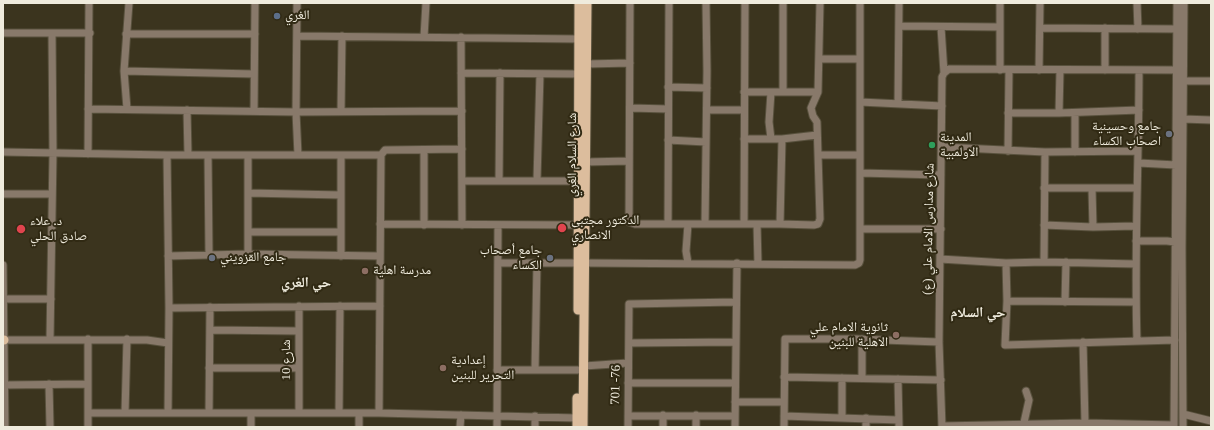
<!DOCTYPE html>
<html>
<head>
<meta charset="utf-8">
<style>
  body { margin:0 }
  #map { position:relative; width:1214px; height:430px; overflow:hidden; background:#3b341e; font-family:"Times New Roman",serif }
  canvas { display:block }
  .frame { position:absolute; inset:0; border:4px solid #efebdd; pointer-events:none }
</style>
</head>
<body>
<div id="map">
<canvas width="1214" height="430"></canvas>
<div class="frame"></div>
</div>
<script>
const ctx = document.querySelector('canvas').getContext('2d');
ctx.lineJoin = 'round';
function stroke(path, color, width, dash) {
  ctx.strokeStyle = color;
  ctx.lineWidth = width;
  ctx.lineCap = dash ? 'butt' : 'round';
  ctx.setLineDash(dash || []);
  ctx.stroke(path);
}
function drawText(font, color, halo, rows, align = 'center') {
  ctx.font = font + ' "Times New Roman","Noto Naskh Arabic",serif';
  ctx.lineWidth = 4;
  ctx.setLineDash([]);
  ctx.textBaseline = 'middle';
  ctx.strokeStyle = halo;
  ctx.fillStyle = color;
  for (const [text, x, y, turn = 0] of rows) {
    ctx.save();
    ctx.translate(x, y);
    ctx.rotate((+turn || 0) * Math.PI / 180);
    ctx.textAlign = isNaN(turn) ? turn : align;
    if (halo) ctx.strokeText(text, 0, 0);
    ctx.fillText(text, 0, 0);
    ctx.restore();
  }
}
const minor = new Path2D(`
  M297,3L296,112L298,155
  M630,3L629,222L635,224H780L814,225L818,224L820,219L817,122L813,116L811,108L818,92L820,3
  M783,3V92
  M1137,3L1138,29
  M899,26L1000,27
  M941,27L944,73
  M1040,28L1177,29
  M3,33H90
  M126,34H255
  M297,36L579,39
  M424,37L426,3
  M461,37L462,225
  M819,59H860
  M587,64L630,63
  M1000,70V3
  M1039,70L1040,3
  M1105,70V28
  M124,71L254,74
  M461,73L579,74
  M1183,81H1211
  M668,87L707,88
  M744,92H818
  M771,92L769,122L771,139
  M860,102L942,106
  M898,104L899,3
  M630,108L668,109
  M88,109L296,112L462,111
  M127,109L124,71L129,3
  M187,110L188,155
  M707,110H744
  M254,111L255,3
  M341,111L342,36
  M1008,113H1059L1139,110
  M1059,113L1060,70
  M1183,119L1211,120
  M744,139H782L817,135
  M668,140L706,142
  M942,147L1045,152L1138,151
  M424,150V225
  M1008,151L1009,70
  M3,152L167,155H381L379,413
  M1075,152V113
  M88,154L89,3
  M167,155L169,308L168,413
  M208,155L209,254
  M248,155V254
  M381,155L385,150L462,149
  M819,155H860
  M586,162L629,161
  M1139,163L1176,165
  M860,173L941,175
  M537,180L540,74
  M462,181H578
  M499,181L500,73
  M1044,188H1137
  M1092,189L1093,227
  M248,193L341,195
  M3,194H52
  M380,224L579,225
  M668,224L669,3
  M688,224L686,251L688,263
  M705,224L707,71L706,3
  M744,224L745,3
  M757,224L758,264
  M780,224L782,139
  M1044,225L1093,227L1136,226
  M860,229H941
  M248,232H341
  M1136,241H1167L1175,242
  M168,256L248,254L380,256
  M341,256V155
  M940,259L1006,263L1044,262L1136,264
  M1044,262L1045,152
  M498,263H579
  M586,263L855,265L859,263L860,260V3
  M1006,263L1007,301L1005,345L1175,340
  M3,265L5,427
  M3,299H51
  M1007,301L1136,302
  M1065,302L1066,262
  M299,306V413
  M169,308L380,306
  M210,330L299,331
  M50,339L53,153L52,33
  M4,340H147L168,343
  M1137,341C1134,251 1139,161 1139,70
  M1083,342L1085,423
  M629,343L736,342
  M584,366L628,363
  M209,368H299
  M497,370H578
  M535,370L537,263
  M784,377L941,380
  M842,378V417
  M862,378V339
  M898,379L899,427
  M628,383H735
  M49,384L50,427
  M5,385L88,384
  M735,402H784
  M88,413H379L577,418
  M125,413L127,339
  M209,413L210,307
  M339,413L340,306
  M359,413V427
  M1183,414L1211,421
  M628,416H735
  M784,416L898,420
  M942,426L1085,423L1174,425
  M88,427V339
  M251,427V413
  M460,427L461,415
  M497,427L498,226
  M535,427V416
  M628,427L629,304L736,302
  M663,427V415
  M696,427V415
  M735,427L737,263
  M784,427L785,339H855L939,342
  M866,427V418
  M942,427L939,342L942,77L944,73L949,69L1177,70
  M1023,427L1029,400L1026,391
  M1174,427L1177,3
  M1183,427L1182,248L1184,3`);
const major = new Path2D(`
  M578,310L579,3
  M3,340H4
  M577,427V398
  M583,427L587,3`);
stroke(minor, '#58513d', 9);
stroke(major, '#58513d', 11);
stroke(minor, '#88796a', 7);
stroke(major, '#dcbd9d', 9);
for (const [x, y, r, color] of [
  [277,16,4,"#5c6f8a"],
  [1169,134,4,"#6b7280"],
  [932,145,4,"#2e9e5b"],
  [562,228,5,"#e0444e"],
  [21,229,5,"#e0444e"],
  [212,258,4,"#6b7280"],
  [550,258,4,"#6b7280"],
  [365,271,4,"#8d6e63"],
  [896,335,4,"#8d6e63"],
  [443,368,4,"#8d6e63"]
]) {
  const dot = new Path2D();
  dot.arc(x, y, r, 0, 2 * Math.PI);
  ctx.fillStyle = color;
  ctx.fill(dot);
  stroke(dot, '#312a14', 1.5);
}
drawText('13px', '#efebdd', '#312a14', [
  ["الغري",285,16],
  ["جامع وحسينية",1161,127,"right"],
  ["اصحاب الكساء",1161,142,"right"],
  ["المدينة",940,138],
  ["الاولمبية",940,153],
  ["الدكتور مجتبى",571,221],
  ["الانصاري",571,236],
  ["د. علاء",30,222],
  ["صادق الحلي",30,237],
  ["جامع أصحاب",542,251,"right"],
  ["الكساء",542,266,"right"],
  ["جامع القزويني",220,258],
  ["مدرسة اهلية",373,271],
  ["ثانوية الامام علي",888,328,"right"],
  ["الاهلية للبنين",888,343,"right"],
  ["إعدادية",451,361],
  ["التحرير للبنين",451,376]
], 'left');
drawText('13px', '#efebdd', '#312a14', [
  ["شارع السلام الغري",573,155,-90],
  ["شارع مدارس الامام علي (ع)",929,229,-89],
  ["شارع 10",287,360,-90],
  ["701 -76",616,385,-89]
]);
drawText('bold 14px', '#efebdd', '#312a14', [
  ["حي الغري",306,283],
  ["حي السلام",978,313]
]);
</script>
</body>
</html>
